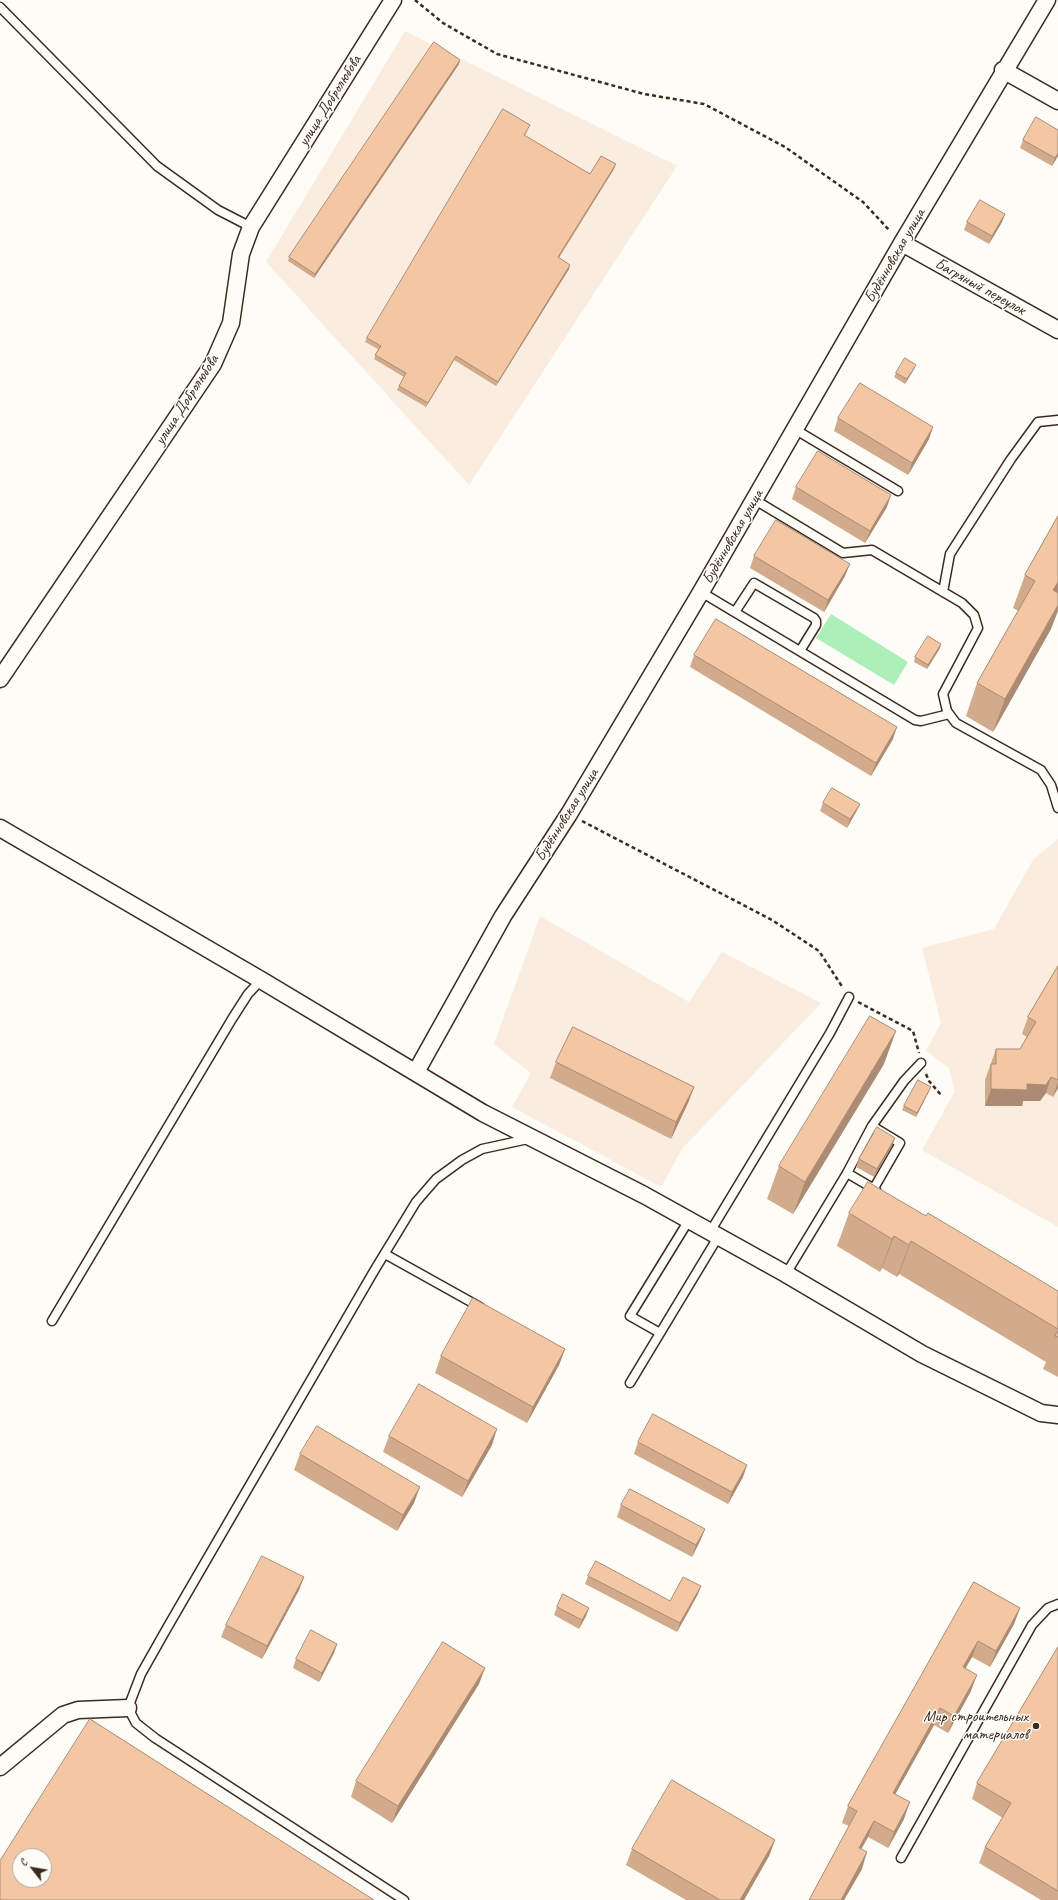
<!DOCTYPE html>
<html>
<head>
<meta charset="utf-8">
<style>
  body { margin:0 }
  #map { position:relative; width:1058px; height:1900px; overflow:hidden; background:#fdfcf7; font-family:Caveat,sans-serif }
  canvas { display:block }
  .north { position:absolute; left:12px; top:1848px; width:40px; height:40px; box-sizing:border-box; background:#fdfcf7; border:1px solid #afa8a0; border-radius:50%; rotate:301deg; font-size:11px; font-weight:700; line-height:16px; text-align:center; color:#3b2a1e }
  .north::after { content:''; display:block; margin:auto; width:14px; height:18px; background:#3b2a1e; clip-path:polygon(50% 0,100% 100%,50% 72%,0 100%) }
</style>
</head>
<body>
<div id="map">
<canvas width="1058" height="1900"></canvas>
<div class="north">С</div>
</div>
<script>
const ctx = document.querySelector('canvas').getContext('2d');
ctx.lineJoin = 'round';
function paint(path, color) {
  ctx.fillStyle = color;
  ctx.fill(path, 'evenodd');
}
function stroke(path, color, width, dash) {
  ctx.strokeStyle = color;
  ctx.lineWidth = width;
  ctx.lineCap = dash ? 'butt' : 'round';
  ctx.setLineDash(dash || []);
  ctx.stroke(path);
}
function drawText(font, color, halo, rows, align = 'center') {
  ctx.font = font + ' Caveat,sans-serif';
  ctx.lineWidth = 3;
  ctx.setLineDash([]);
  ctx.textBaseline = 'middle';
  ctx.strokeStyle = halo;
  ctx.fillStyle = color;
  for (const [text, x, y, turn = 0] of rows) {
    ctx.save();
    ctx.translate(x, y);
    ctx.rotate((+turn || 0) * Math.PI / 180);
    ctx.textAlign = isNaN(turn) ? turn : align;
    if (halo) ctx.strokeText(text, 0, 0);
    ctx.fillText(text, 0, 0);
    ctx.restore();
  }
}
paint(new Path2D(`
  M405,31L677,166L469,485L266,262Z
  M1058,839V1227L922,1150L955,1091L949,1068L926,1051L941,1023L922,948L994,929L1033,860Z
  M540,916L689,1002L722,952L821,1003L682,1149L661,1187L512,1107L531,1073L494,1044Z`), '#faecde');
paint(new Path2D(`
  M831,614L908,662L894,685L816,638Z`), '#adefb8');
const lane = new Path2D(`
  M0,7L157,166L218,210L251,227
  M796,430L898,491
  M755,500L843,553L872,550L962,603L974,615L978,628L943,694L947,711L956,723L1041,770L1051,785L1058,808
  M701,592L915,720L921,721L949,714
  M943,592L950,554L1011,459L1038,422L1058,420
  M735,612L754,583L814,618L816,621V625L800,651
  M872,1126L904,1081L921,1063
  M847,1173L872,1126L900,1143L874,1188
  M710,1232L830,1033L849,997
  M385,1254L480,1307
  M786,1274L847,1173L876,1190
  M52,1321L232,1019L248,994L261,980
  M660,1333L630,1316L689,1220
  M630,1383L718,1237
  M901,1858L1032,1625L1048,1608L1058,1604
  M404,1900L155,1738L136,1723L128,1708L141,1674L167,1628L374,1271L416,1202L436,1179L462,1160L482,1149L528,1139`);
const street = new Path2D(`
  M1003,70L1058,101
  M902,243L1058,330
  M0,679L213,364L231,323L241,254L251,227L393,0
  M0,828L261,980L483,1113L644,1195L786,1274L922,1354L1041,1413L1058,1415
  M416,1072L503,916L569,814L701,592L902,243L1047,0
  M0,1767L63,1715L78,1710L128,1708`);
stroke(lane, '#3b2a1e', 11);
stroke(street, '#3b2a1e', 19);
stroke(new Path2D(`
  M415,0L443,23L497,54L644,94L704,104L785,147L863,202L890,231
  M582,821L772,920L819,951L843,988
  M858,1002L913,1031L919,1053
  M926,1074L929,1081L941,1095`), '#3b2a1e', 2.5, [4, 3]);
stroke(lane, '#fdfcf7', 8);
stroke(street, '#fdfcf7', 16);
paint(new Path2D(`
  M459,64L314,278L288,261L289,257Z
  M529,129L525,136L590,174L614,169L559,258L569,269L496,386L454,360L426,407L397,390L399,386L404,377L374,359L378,349L365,342L367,338Z
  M1058,130V156L1052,166L1020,148L1023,140Z
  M1005,214L1002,222L989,244L964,230L967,222Z
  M914,369L905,384L894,377L896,373Z
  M838,418L929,439L908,475L834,431Z
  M796,487L887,507L865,543L792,499Z
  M1058,516L1051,629L993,732L966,716L977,683L1018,611L1013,608L1025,575Z
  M754,556L845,576L824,612L750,568Z
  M940,648L927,669L914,662L915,657Z
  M694,655L893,739L871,776L690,667Z
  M823,803L860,804L856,812L847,828L820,811Z
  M1058,966V1088L1053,1097L1046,1093L1040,1101H1023L1022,1106H985V1080L996,1049H1020L1027,1037L1022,1034L1028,1017Z
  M556,1062L694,1087L688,1103L671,1139L550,1078Z
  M884,1064L793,1214L767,1199L779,1166Z
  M929,1091L916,1117L902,1110L904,1106Z
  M892,1146L874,1177L856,1167L859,1159Z
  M849,1213L926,1216L1058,1291V1377L1043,1369L1046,1362L899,1274L897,1277L882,1268L880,1272L837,1246Z
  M565,1349L559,1365L527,1423L435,1373L441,1356Z
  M389,1436L492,1445L462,1497L383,1452Z
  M638,1442L743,1477L728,1504L634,1454Z
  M300,1454L414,1503L397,1531L294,1470Z
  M621,1505L705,1529L700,1541L692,1557L617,1517Z
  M588,1576L670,1601L698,1594L677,1632L585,1584Z
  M304,1577L299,1590L262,1659L221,1637L226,1625Z
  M974,1582L1020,1608L1014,1624L990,1667L972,1657L965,1669L971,1691L948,1733L934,1725L895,1794L904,1819L888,1848L868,1837L861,1849L862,1869L844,1900H809L849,1826L842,1823L848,1806Z
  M557,1607L589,1608L586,1616L579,1629L554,1615Z
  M337,1644L334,1653L319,1682L293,1668L296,1659Z
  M1058,1647V1900H1041L979,1863L985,1847L1003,1818L972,1799L977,1783Z
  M479,1684L392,1823L351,1797L356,1781Z
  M775,1840L769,1856L744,1900H686L626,1865L632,1849Z`), '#d2ab8d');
paint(new Path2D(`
  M460,60L459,64L314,278L315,274Z
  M1058,153V156L1052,166L1055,158Z
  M616,164L614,169L556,261L558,257Z
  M1005,214L1002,222L989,244L992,236Z
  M570,265L569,269L496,386L498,382Z
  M456,356L454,360L426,407L428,403Z
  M916,365L914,369L905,384L907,379Z
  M933,427L929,439L908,475L912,463Z
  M891,495L887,507L865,543L870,531Z
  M850,564L845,576L824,612L828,600Z
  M1058,582V594L1053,590Z
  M1058,605V611L1051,629L993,732L1005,699Z
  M941,644L940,648L927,669L928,665Z
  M897,727L893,739L871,776L876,763Z
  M860,804L856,812L847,828L850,819Z
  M896,1031L884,1064L793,1214L805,1182Z
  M1051,1077L1046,1093L1040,1101H1023L1022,1106H985L991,1089L1027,1084Z
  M1058,1082V1088L1053,1097Z
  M694,1087L688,1103L671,1139L676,1122Z
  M931,1087L916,1117L917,1113Z
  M895,1138L892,1146L874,1177L877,1169Z
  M894,1236L882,1268L880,1272L892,1239Z
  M911,1241L899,1274L897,1277L909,1245Z
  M565,1349L559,1365L527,1423L533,1407Z
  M497,1429L492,1445L462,1497L468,1481Z
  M747,1465L743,1477L728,1504L732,1492Z
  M420,1487L414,1503L397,1531L403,1515Z
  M705,1529L700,1541L692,1557L696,1545Z
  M304,1577L299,1590L262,1659L267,1646Z
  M701,1586L698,1594L677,1632L680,1623Z
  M589,1608L586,1616L579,1629L582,1620Z
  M1020,1608L1014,1624L990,1667L996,1651Z
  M978,1641L972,1657L957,1683L963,1667Z
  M337,1644L334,1653L319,1682L322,1673Z
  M485,1668L479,1684L392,1823L398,1806Z
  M977,1675L971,1691L948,1733L954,1716Z
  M940,1708L934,1725L887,1809L893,1793Z
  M910,1802L904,1819L888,1848L894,1832Z
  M874,1821L868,1837L853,1864L859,1848Z
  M775,1840L769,1856L744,1900H740Z
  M867,1852L862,1869L844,1900H841Z`), '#ab8b73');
const building = new Path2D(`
  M434,42L460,60L315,274L289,257Z
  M503,109L530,125L524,135L590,174L601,156L616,164L558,257L570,265L498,382L456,356L428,403L399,386L406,373L375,355L381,346L367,338Z
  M1036,117L1058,130V153L1055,158L1023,140Z
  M980,200L1005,214L992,236L967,222Z
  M905,358L916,365L907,379L896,373Z
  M860,383L933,427L912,463L838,418Z
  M818,451L891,495L870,531L796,487Z
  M1058,516V582L1053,590L1058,593V605L1005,699L977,683L1035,581L1025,575Z
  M776,520L850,564L828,600L754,556Z
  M716,619L897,727L876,763L694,655Z
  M928,636L941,644L928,665L915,657Z
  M832,788L860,804L850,819L823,803Z
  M1058,966V1080L1051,1077L1046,1085L1027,1084V1090L991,1089V1064H996V1049H1020L1036,1022L1028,1017Z
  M870,1016L896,1031L805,1182L779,1166Z
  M573,1027L694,1087L676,1122L556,1062Z
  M918,1080L931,1087L917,1113L904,1106Z
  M877,1127L895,1138L877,1169L859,1159Z
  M868,1182L926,1216L928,1213L1058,1291V1329L911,1241L909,1245L894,1236L892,1239L849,1213Z
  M473,1298L565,1349L533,1407L441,1356Z
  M1058,1331V1337L1055,1336Z
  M419,1384L497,1429L468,1481L389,1436Z
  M653,1414L747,1465L732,1492L638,1442Z
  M317,1426L420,1487L403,1515L300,1454Z
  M630,1489L705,1529L696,1545L621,1505Z
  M262,1556L304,1577L267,1646L226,1625Z
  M596,1561L670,1601L683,1577L701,1586L680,1623L588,1576Z
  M974,1582L1020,1608L996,1651L978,1641L963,1667L977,1675L954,1716L940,1708L893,1793L910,1802L894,1832L874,1821L859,1848L867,1852L841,1900H809L857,1811L848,1806Z
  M563,1594L589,1608L582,1620L557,1607Z
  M311,1630L337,1644L322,1673L296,1659Z
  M443,1642L485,1668L398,1806L356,1781Z
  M1058,1647V1891L985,1847L1011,1803L977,1783Z
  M90,1719L374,1900H0V1861ZM20,1856H44V1880H20Z
  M672,1780L775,1840L740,1900H720L632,1849Z`);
paint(building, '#f4c7a4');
stroke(building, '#ab8b73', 1);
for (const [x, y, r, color] of [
  [1036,1726,4,"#3b2a1e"]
]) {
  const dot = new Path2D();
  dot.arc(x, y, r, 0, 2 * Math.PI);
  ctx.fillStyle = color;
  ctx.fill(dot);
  stroke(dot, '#fdfcf7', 1.5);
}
drawText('16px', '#3b2a1e', '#fdfcf7', [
  ["улица Добролюбова",330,101,-58],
  ["Будённовская улица",895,256,-60],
  ["Багряный переулок",980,287,29],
  ["улица Добролюбова",187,400,-57],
  ["Будённовская улица",733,537,-60],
  ["Будённовская улица",567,815,-58]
]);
drawText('16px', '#3b2a1e', '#fdfcf7', [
  ["Мир строительных",1028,1717],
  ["материалов",1028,1735]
], 'right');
</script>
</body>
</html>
